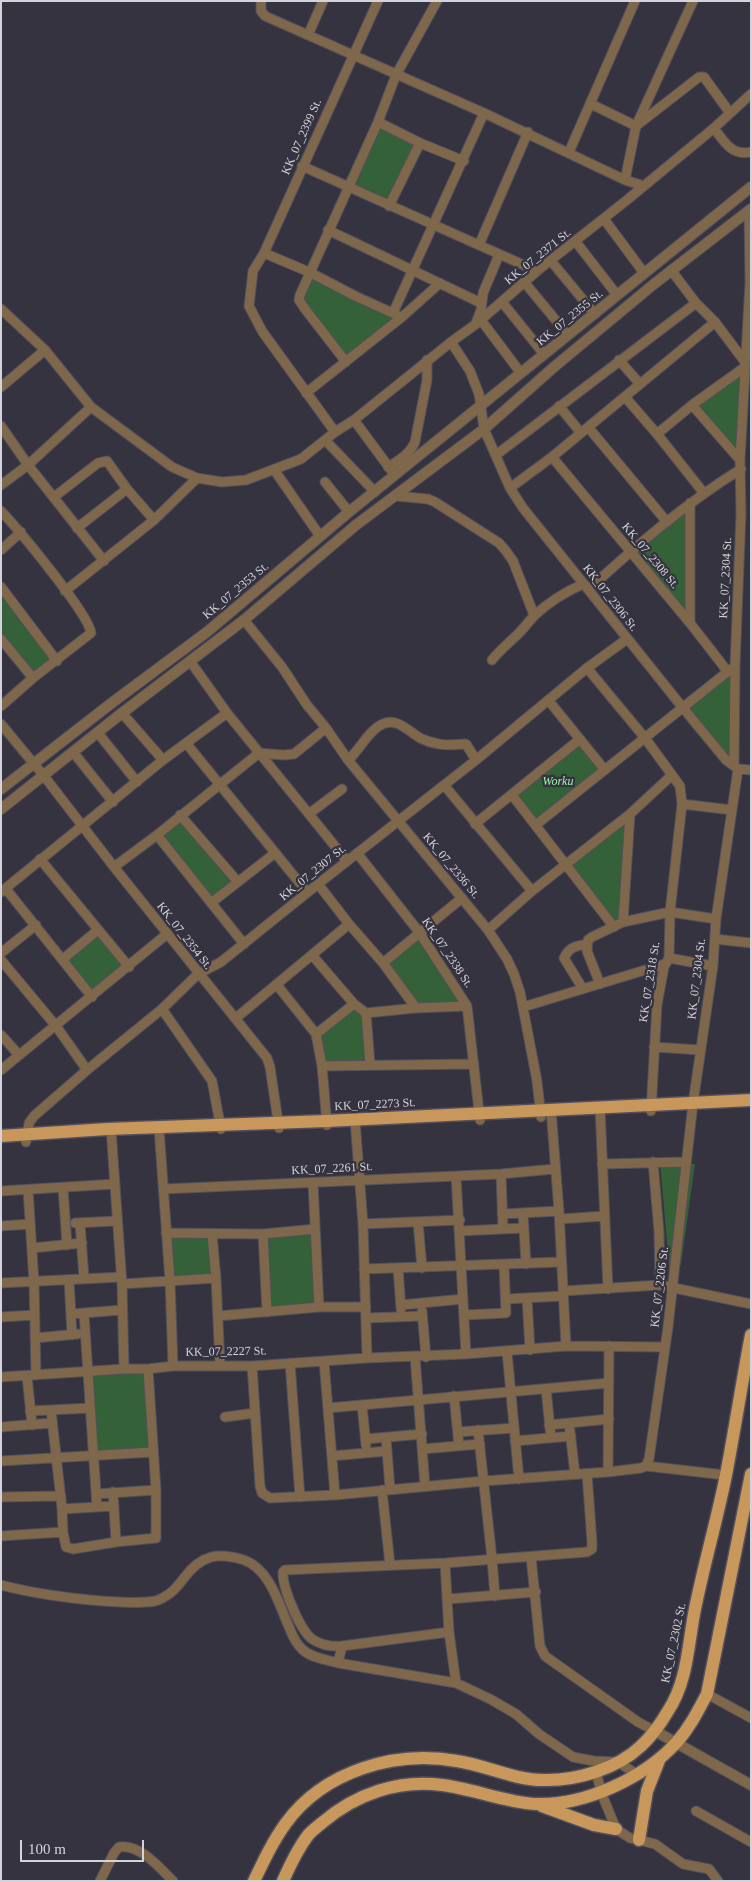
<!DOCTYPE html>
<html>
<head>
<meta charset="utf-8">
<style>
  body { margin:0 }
  #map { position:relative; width:752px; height:1882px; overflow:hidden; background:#353340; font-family:Georgia,serif }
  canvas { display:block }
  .frame { position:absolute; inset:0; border:2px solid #d4d3db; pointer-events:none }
  .scale { position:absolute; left:20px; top:1840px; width:124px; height:22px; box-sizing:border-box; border:2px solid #d4d3db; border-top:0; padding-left:6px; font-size:15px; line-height:18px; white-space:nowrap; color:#d4d3db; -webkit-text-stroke:4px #353340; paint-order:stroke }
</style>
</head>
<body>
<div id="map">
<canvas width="752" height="1882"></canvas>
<div class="frame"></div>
<div class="scale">100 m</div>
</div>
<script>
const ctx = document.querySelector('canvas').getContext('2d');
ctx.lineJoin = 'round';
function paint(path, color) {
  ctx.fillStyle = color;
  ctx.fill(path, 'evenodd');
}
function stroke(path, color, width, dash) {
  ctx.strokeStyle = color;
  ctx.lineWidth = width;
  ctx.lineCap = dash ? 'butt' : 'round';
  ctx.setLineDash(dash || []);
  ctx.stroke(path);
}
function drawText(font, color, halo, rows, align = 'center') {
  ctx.font = font + ' Georgia,serif';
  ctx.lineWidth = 4.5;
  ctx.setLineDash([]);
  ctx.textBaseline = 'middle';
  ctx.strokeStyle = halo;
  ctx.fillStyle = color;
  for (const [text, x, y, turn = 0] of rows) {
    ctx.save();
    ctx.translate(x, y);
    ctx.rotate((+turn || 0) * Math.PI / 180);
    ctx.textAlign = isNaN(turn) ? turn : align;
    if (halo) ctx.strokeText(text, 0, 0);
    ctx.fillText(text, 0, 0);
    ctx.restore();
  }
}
paint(new Path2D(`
  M378,122L420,143L389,206L349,187Z
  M309,272L399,315L346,362L299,300Z
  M745,367L740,460L692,405Z
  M690,503V623L630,551Z
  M1,587L57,661L33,678L1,639Z
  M735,666L734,766L683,708Z
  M580,739L604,769L537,824L512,795Z
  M630,814L623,922L614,927L567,863Z
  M180,815L238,882L211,903L157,835Z
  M98,930L129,967L92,997L63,959Z
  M419,932L467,1006L416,1008L383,963Z
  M354,1004L366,1013L370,1064L322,1066L316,1034Z
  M660,1162L695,1164L681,1264L671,1288Z
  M315,1229L319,1307L267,1312L263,1234Z
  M166,1233L212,1234L216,1278L170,1281Z
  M148,1369L154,1451L93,1456L88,1371Z`), '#346137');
const minor = new Path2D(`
  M261,1V11L265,16L484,113L625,180L644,186
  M308,35L323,1
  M591,104L636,126L699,77H704L730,113
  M378,122L420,143L464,161
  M714,128C724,142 732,156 751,152
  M569,152L635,1
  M302,166L537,271
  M625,180L636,126L693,1
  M389,206L420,143
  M604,219L644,273
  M328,230L481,303
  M576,242L617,295
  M479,245L528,132
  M264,253L309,272L355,296L397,315
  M551,261L595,314
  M671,270L696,303L715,322L745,362
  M525,283L568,335
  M502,302L544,354
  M1,309L45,350L91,407L172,467L197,478L222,482L246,480L301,459L335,432L354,420L451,342L476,324L537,271L627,200L714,128L751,94
  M393,313L484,113
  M481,320L520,372
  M476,323L481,310L483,293L499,255
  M451,342L470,371L479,394L484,429L510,488L523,508L683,708L726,760L738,769
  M619,360L640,384
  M346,362L305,309L299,300L300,295L378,122L396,75L437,1
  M1,387L45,350
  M306,393L402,317L440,283
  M625,397L657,434L703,492
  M692,405L740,460
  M559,406L581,433
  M354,420L391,470
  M1,426L28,465L104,561
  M588,427L667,522
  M335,432L262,331L249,306L253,271L264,253L378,1
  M657,434L692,405L745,367
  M326,441L375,492
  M496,455L696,303
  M552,457L690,623L728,672
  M388,467C399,460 410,454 415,442L427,380V360
  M275,471L320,536
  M325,482L349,512
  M1,485L28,465L91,407
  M510,488L552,457L715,322
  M396,496L428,499L435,502L499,543L506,551L513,561L534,615
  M54,497L98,463L107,461L127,489L154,520
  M690,503V623
  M1,511C18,529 89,614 91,633L33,678L1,706
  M77,528L127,489
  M1,550L21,532
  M1,587L57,661
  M589,589C637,545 686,503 741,469
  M65,591L154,520L197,478
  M244,620L282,667L307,705L326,728L348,760L488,930L507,959L514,974L520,992L537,1081L541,1117
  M1,639L33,678
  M492,660C500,650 510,642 519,633C525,627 529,621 535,615C550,601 565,592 583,584
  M190,661L227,713L347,861
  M587,668L645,738L680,786L682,804L670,912L669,958L664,967L657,1005L651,1111
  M549,701L604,769
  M122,713L163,760
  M1,724L44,776L114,867L267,1058L270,1067L279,1128
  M98,733L137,782
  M186,743L307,892
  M73,752L113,802
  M259,753L283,755L294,754L326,728
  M348,760C360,750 366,734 379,726C395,715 408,731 420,738C426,741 433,743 439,744C448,746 457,744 466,744L476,760
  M734,766L735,666L741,514L740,460L750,283L749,210
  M738,769L751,770
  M444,785L532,891
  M512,795L614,927
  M682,804L732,810
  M310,813L342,789
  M180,815L238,882
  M475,824L580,739
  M537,824L731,669
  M157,835L244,944
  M357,853L419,932L467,1006L480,1120
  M40,859L129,967
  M114,867L157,835L259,753
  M318,884L349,924L383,963L416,1008
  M6,889L92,997
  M1,892L163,760L227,713
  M211,903L275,853
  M623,922L630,814
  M488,930L532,891L630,814L672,775
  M715,939L751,943
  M1,953L36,925
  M312,955L354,1004L366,1013L370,1064
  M669,958L713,966
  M63,959L98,930
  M1,960L56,1026L87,1070
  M383,963L462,898
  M600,984L587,951L588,940L592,937L623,922L670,912L716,919
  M277,985L316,1034L322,1066L327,1125
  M583,989L564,958C569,947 576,946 587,944
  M523,1007L665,964
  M162,1009L212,1081L221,1129
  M366,1013L416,1008L467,1006
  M236,1018L349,924
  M316,1034L354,1004
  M1,1035L19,1055
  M654,1047L700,1050
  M322,1066L474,1064
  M1,1070L167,934
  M600,1108L608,1289
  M551,1110L559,1211L566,1346
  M355,1120L363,1224L367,1358
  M159,1128L170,1281L173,1366
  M111,1129L122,1284L124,1369
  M26,1142L29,1123L34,1116L87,1070L162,1009L198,974L221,962L318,884L476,760L587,668L627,639
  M653,1162L659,1232L660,1285
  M602,1164L686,1162
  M501,1174L503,1229
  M456,1176L466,1354
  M313,1183L319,1307
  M63,1188L67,1245
  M164,1189L501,1174L554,1169L556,1171
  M28,1190L34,1282L36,1375
  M1,1191L115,1184
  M523,1213L526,1264
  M502,1214L559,1211
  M560,1219L605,1216
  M418,1222L422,1268
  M75,1223L117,1221
  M80,1223L84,1278
  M363,1224L460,1220
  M1,1226L30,1224
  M460,1231L524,1228
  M166,1233L263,1234L315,1229
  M212,1234L216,1278L220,1365
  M263,1234L267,1312
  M32,1248L82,1243
  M398,1268L401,1309
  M364,1269L561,1262
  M69,1280L72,1335
  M1,1283L121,1277
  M122,1284L216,1278
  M563,1291L660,1285L751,1304
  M527,1298L530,1350
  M506,1299L563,1296
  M401,1305L463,1299
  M422,1311L426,1357
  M71,1314L122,1310
  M84,1314L97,1507
  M465,1315L506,1313L504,1265
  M218,1316L319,1307H366
  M1,1317L34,1315
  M367,1318L422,1316
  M35,1338L78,1334
  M507,1352L519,1479
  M415,1357L425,1486
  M324,1361L335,1495
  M290,1363L300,1497
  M252,1366L260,1486L262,1493L270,1498L335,1495L484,1481L608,1472L641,1468L646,1466L725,1475
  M27,1376L32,1425
  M1,1377L124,1369H148L173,1366H252L367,1358L466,1354L566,1346L664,1347
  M546,1389L551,1438
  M454,1396L459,1446
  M362,1405L366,1445
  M328,1408L609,1383
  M51,1410L62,1509L63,1532L66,1547L73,1549L116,1542L156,1538V1490L148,1369
  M30,1411L90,1408
  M225,1417L255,1413
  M569,1423L575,1474
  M549,1425L609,1419
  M1,1427L52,1423
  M478,1430L492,1559L495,1596
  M458,1432L514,1428
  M386,1438L390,1489
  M366,1439L422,1434
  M515,1441L571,1436
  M423,1449L480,1444
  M332,1456L387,1451
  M1,1461L153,1452
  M646,1466L649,1459L668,1327L693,1103L713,966L716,919L738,769
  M608,1472L609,1346
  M382,1490L390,1565
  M113,1492L116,1542
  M96,1494L156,1490
  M1,1497L61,1496
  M62,1509L114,1506
  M1,1536L63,1532
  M531,1557L540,1646L545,1656L638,1722L655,1731
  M445,1563L449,1632L456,1683
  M1,1585C36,1594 67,1598 102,1601C120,1602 138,1604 155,1601C160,1600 164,1597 169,1594C176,1589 179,1584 184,1578C201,1555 217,1552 244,1560C270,1569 279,1605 289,1627C292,1635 296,1644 303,1650C312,1658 327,1660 338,1663
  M448,1599L536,1592
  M449,1632L342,1646C331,1647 321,1645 312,1639C300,1630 282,1587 283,1572L285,1570L445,1563L587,1552L592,1549V1542L587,1474
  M342,1646L338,1663L456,1683L490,1699L516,1714L539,1734L573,1757L594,1761L618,1762L638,1775
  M707,1694L751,1718
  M596,1771L601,1792L616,1829L630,1838L655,1844L683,1864L709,1869L718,1881
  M696,1811L751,1842
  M100,1881L114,1853L119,1847C140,1844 159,1867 173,1881`);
const tertiary = new Path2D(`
  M1,789L113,702L207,632L349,512L751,187
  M1,809L122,713L244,620L356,525L484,429L554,367L654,284L751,209
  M655,1731L751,1785`);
const primary = new Path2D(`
  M1,1136L107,1129L326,1121L751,1100
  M542,1806L594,1825L616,1829
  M639,1840L647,1791L660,1758
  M254,1881C264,1860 273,1841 286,1823C324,1771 395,1750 457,1761C485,1765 514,1780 543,1780C576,1781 617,1769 641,1746C652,1736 661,1723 668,1711C688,1681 688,1643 695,1609C704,1564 717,1520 726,1475C735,1428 742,1382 751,1335
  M283,1881C290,1865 298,1848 309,1834C313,1830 318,1826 323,1822C356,1794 399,1779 442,1785C474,1789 504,1802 535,1804C585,1806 644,1778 677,1742C690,1727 698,1711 707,1694L751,1474`);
stroke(minor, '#52505c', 11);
stroke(tertiary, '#52505c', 12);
stroke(primary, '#52505c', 15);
stroke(minor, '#7f674b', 9);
stroke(tertiary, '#7f674b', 10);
stroke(primary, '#c7975b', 12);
drawText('12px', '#d4d3db', '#353340', [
  ["KK_07_2399 St.",302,137,-66],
  ["KK_07_2371 St.",538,257,-39],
  ["KK_07_2355 St.",570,318,-39],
  ["KK_07_2308 St.",650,556,50],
  ["KK_07_2304 St.",726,578,-87],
  ["KK_07_2353 St.",236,591,-40],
  ["KK_07_2306 St.",610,598,52],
  ["KK_07_2336 St.",451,866,50],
  ["KK_07_2307 St.",313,873,-39],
  ["KK_07_2354 St.",184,936,52],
  ["KK_07_2338 St.",447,953,56],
  ["KK_07_2304 St.",697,979,-83],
  ["KK_07_2318 St.",650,982,-81],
  ["KK_07_2273 St.",375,1105,-3],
  ["KK_07_2261 St.",332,1169,-3],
  ["KK_07_2206 St.",660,1287,-83],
  ["KK_07_2227 St.",226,1352,-1],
  ["KK_07_2302 St.",674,1643,-78]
]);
drawText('italic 12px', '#9bf6a1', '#353340', [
  ["Worku",558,782]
]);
</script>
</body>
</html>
